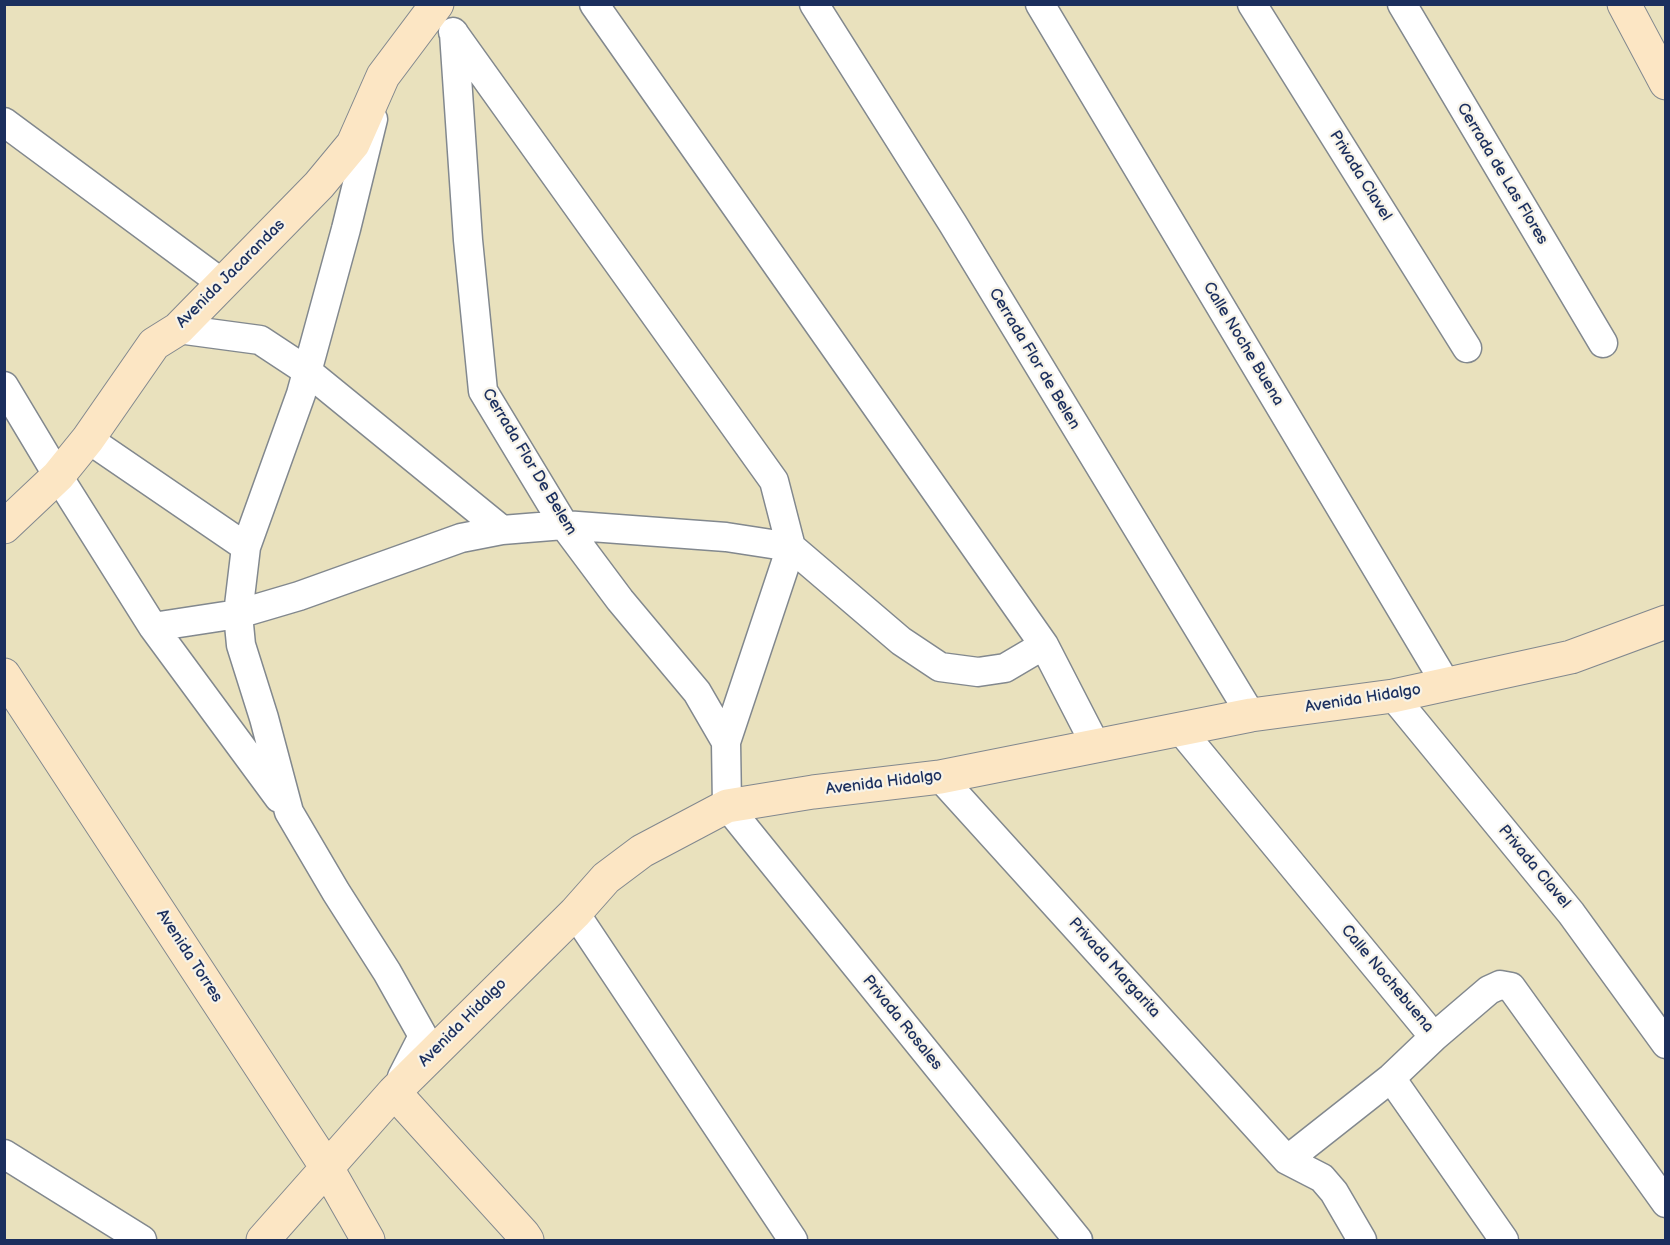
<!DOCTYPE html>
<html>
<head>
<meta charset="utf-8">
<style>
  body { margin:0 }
  #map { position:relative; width:1670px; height:1245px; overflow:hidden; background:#e9e1bd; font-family:"Balsamiq Sans",sans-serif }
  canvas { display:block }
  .frame { position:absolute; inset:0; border:6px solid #1b2f5e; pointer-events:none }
</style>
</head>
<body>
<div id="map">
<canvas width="1670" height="1245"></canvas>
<div class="frame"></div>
</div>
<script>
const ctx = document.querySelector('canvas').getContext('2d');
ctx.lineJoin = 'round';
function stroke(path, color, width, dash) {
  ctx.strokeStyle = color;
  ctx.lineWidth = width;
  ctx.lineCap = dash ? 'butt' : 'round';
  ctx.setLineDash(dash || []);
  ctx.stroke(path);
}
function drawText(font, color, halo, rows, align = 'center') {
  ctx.font = font + ' "Balsamiq Sans",sans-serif';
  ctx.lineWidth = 4.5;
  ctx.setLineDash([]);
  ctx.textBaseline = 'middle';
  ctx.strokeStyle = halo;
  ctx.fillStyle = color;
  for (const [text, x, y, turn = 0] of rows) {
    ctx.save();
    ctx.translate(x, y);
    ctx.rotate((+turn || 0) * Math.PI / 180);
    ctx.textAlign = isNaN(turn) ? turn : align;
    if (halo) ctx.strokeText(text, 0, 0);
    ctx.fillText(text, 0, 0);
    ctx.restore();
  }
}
const minor = new Path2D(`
  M594,4L1044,645L1096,746
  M814,4L953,224L1251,715
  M1040,4L1446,684
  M1252,4L1467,348
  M1402,4L1603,343
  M453,32L774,481L791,547L901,641L940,667L978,672L1005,668L1044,645
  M454,33L468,240L483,391L564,525L620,600L697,692L726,742L727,806L1078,1240
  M373,119L346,229L301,394L246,547L238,614L241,645L264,718L289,812L336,892L387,972L423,1036L402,1077
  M4,122L223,284
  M178,329L260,340L307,371L502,530
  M4,386L58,476L153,627L279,798
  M88,439L246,547
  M153,627L238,614L299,596L461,538L502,530L564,525L726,537L791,547L726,742
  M1393,696L1571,913L1666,1044
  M1179,728L1434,1037
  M940,777L1287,1160L1322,1178L1334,1192L1362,1240
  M575,913L793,1240
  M1391,1078L1504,1240
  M4,1154L142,1240
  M1287,1160L1391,1078L1434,1037L1489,990L1500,985L1511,987L1666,1203`);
const secondary = new Path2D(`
  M1624,4L1666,83
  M4,527L58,476L88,439L154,344L178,329L319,185L353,144L383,76L437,4
  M4,675L327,1168L368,1240
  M394,1092L523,1234L527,1240
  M263,1240L394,1092L575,913L606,878L642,851L727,806L813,792L940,777L1251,715L1393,696L1571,657L1666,622`);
stroke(minor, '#82888e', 31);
stroke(secondary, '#82888e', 35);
stroke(minor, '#fff', 28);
stroke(secondary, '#fce6c4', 33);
drawText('16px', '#1b2f5e', '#f7f3e8', [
  ["Cerrada de Las Flores",1502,174,59],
  ["Privada Clavel",1360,176,58],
  ["Avenida Jacarandas",231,274,-45],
  ["Calle Noche Buena",1243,344,59],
  ["Cerrada Flor de Belen",1034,359,59],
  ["Cerrada Flor De Belem",529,462,59],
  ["Avenida Hidalgo",1363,699,-9],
  ["Avenida Hidalgo",884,783,-7],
  ["Privada Clavel",1534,867,50],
  ["Avenida Torres",189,956,57],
  ["Privada Margarita",1114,968,48],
  ["Calle Nochebuena",1387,979,50],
  ["Avenida Hidalgo",463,1023,-45],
  ["Privada Rosales",902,1023,51]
]);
</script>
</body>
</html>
